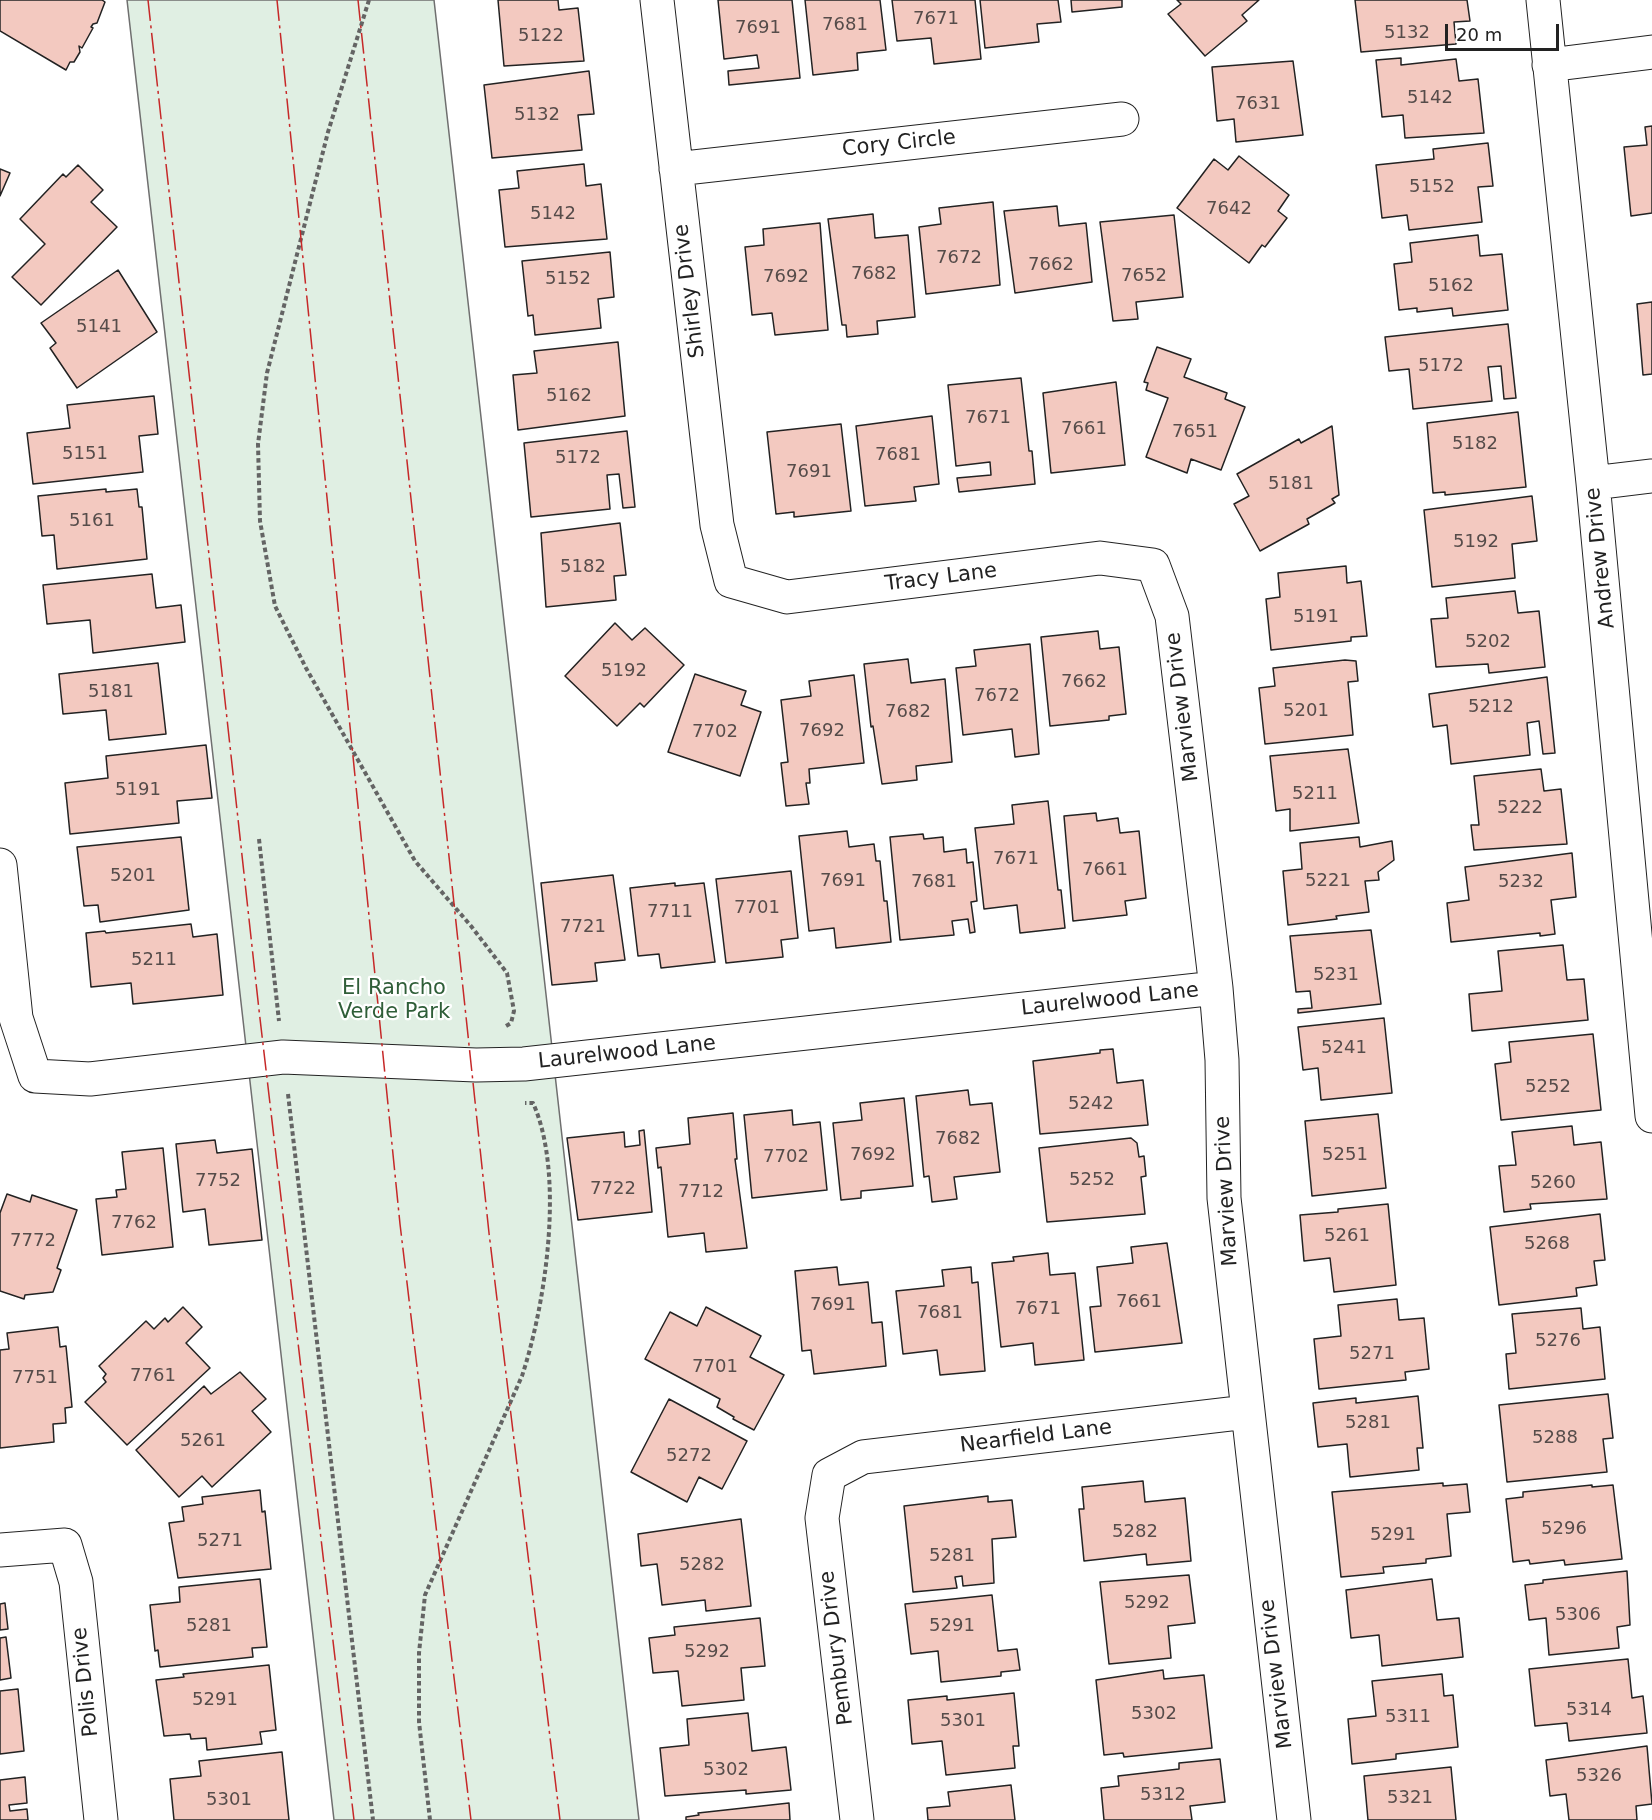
<!DOCTYPE html>
<html>
<head>
<meta charset="utf-8">
<style>
  body { margin:0 }
  #map { position:relative; width:1652px; height:1820px; overflow:hidden; background:#fff; font-family:"DejaVu Sans",sans-serif }
  canvas { display:block }
  .scale { position:absolute; left:1445px; top:24px; width:114px; height:27px; box-sizing:border-box; border:3px solid #222; border-top:0; padding-left:8px; font-size:18px; line-height:21px; white-space:nowrap; color:#222; -webkit-text-stroke:4px #fff; paint-order:stroke }
</style>
</head>
<body>
<div id="map">
<canvas width="1652" height="1820"></canvas>
<div class="scale">20 m</div>
</div>
<script>
const ctx = document.querySelector('canvas').getContext('2d');
ctx.lineJoin = 'round';
function paint(path, color) {
  ctx.fillStyle = color;
  ctx.fill(path, 'evenodd');
}
function stroke(path, color, width, dash) {
  ctx.strokeStyle = color;
  ctx.lineWidth = width;
  ctx.lineCap = dash ? 'butt' : 'round';
  ctx.setLineDash(dash || []);
  ctx.stroke(path);
}
function drawText(font, color, halo, rows, align = 'center') {
  ctx.font = font + ' "DejaVu Sans",sans-serif';
  ctx.lineWidth = 4.5;
  ctx.setLineDash([]);
  ctx.textBaseline = 'middle';
  ctx.strokeStyle = halo;
  ctx.fillStyle = color;
  for (const [text, x, y, turn = 0] of rows) {
    ctx.save();
    ctx.translate(x, y);
    ctx.rotate((+turn || 0) * Math.PI / 180);
    ctx.textAlign = isNaN(turn) ? turn : align;
    if (halo) ctx.strokeText(text, 0, 0);
    ctx.fillText(text, 0, 0);
    ctx.restore();
  }
}
const green = new Path2D(`
  M127,0H434L639,1820H334Z`);
paint(green, '#e0efe3');
stroke(green, '#6f6f6f', 1.5);
const building = new Path2D(`
  M0,0H102L105,2L97,23L93,24L91,27L93,28L82,48L79,46L80,52L74,62H70L66,70L0,31Z
  M498,0H558L559,10L578,8L584,61L504,66Z
  M718,0H792L800,78L729,85L728,71L759,68L757,55L724,59Z
  M805,0H880L886,50L857,53L858,70L813,75Z
  M892,0H975L981,59L934,64L931,38L897,41Z
  M980,0H1058L1061,22L1037,24L1039,42L985,48Z
  M1071,0H1122V7L1072,12Z
  M1177,0H1259L1242,15L1247,21L1205,56L1168,14L1181,4Z
  M1355,0H1467L1470,21L1454,22L1456,44L1361,52Z
  M1401,58V65L1456,59L1459,81L1478,79L1484,133L1405,138L1403,115L1382,117L1376,60Z
  M1293,61L1303,135L1236,142L1234,119L1217,121L1212,67Z
  M589,71L594,114L578,115L582,150L492,158L484,85Z
  M1652,126V213L1631,216L1624,147L1647,145L1645,127Z
  M1488,143L1493,186L1478,187L1482,222L1409,230L1407,215L1382,218L1376,165L1434,159L1433,149Z
  M1239,156L1289,195L1278,211L1287,218L1265,247L1262,245L1249,263L1177,208L1214,159L1228,170Z
  M584,164L586,186L601,184L607,239L505,247L499,190L519,188L517,171Z
  M78,165L103,190L91,202L117,227L41,305L12,277L45,244L20,219L63,174L66,177Z
  M0,169L10,173L0,196Z
  M993,202L1000,285L926,294L919,227L941,224L939,208Z
  M1057,206L1059,226L1086,223L1092,282L1015,293L1004,211Z
  M873,214L875,238L908,235L915,317L877,321L878,334L847,337L846,325H842L828,219Z
  M1174,215L1183,297L1136,302L1138,319L1113,321L1100,222Z
  M820,223L828,330L775,335L772,313L752,315L745,247L764,245L763,229Z
  M1478,235L1480,256L1502,254L1508,310L1453,316L1452,308L1417,312V308L1399,310L1394,264L1412,262L1410,243Z
  M610,252L614,297L598,299L601,328L535,335L533,315L528,316L522,261Z
  M118,270L157,332L77,388L50,348L56,343L41,323Z
  M1652,302V374L1643,375L1637,304Z
  M1508,324L1516,398L1504,399L1501,366L1488,367L1492,401L1413,409L1409,369L1389,371L1385,337Z
  M618,342L625,416L518,430L513,375L537,373L534,351Z
  M1157,347L1191,359L1184,377L1227,393L1225,399L1245,407L1221,470L1191,459L1187,473L1146,457L1168,398L1146,390L1148,383L1144,382Z
  M1021,378L1029,451H1032L1035,484L959,492L957,478L991,475L990,462L956,466L948,385Z
  M1116,382L1125,465L1051,473L1043,393Z
  M154,396L158,434L139,436L143,472L33,484L27,433L70,428L67,405Z
  M1518,412L1526,487L1445,495V492L1433,493L1427,423Z
  M932,416L939,484L914,487L916,501L865,506L856,426Z
  M841,424L851,511L794,517V512L776,514L767,432Z
  M1332,426L1339,495L1332,499L1335,503L1307,519L1309,524L1260,551L1234,504L1249,496L1237,474L1299,439L1301,443Z
  M627,431L635,507L623,508L619,474L607,475L610,509L531,517L524,443Z
  M106,489V492L137,489L139,507H142L147,559L57,569L54,535L42,536L38,496Z
  M1532,496L1537,541L1512,544L1515,578L1432,587L1424,510Z
  M620,523L626,575L614,576L616,600L546,607L541,533Z
  M1346,566L1347,583L1361,581L1367,636L1351,637V641L1271,650L1266,599L1280,597L1278,573Z
  M152,574L156,608L181,605L185,642L93,653L90,620L47,624L43,585Z
  M1515,591L1518,613L1539,611L1545,667L1489,673L1488,664L1436,667L1431,619L1448,618L1446,598Z
  M615,623L632,640L645,628L684,665L644,707L640,703L617,726L565,676Z
  M1098,631L1100,649L1119,647L1126,714L1109,716V720L1050,726L1041,637Z
  M1030,644L1039,754L1015,757L1012,729L963,735L956,668L976,666L974,650Z
  M908,659L911,683L945,679L952,762L916,766L917,780L882,784L873,726L871,727L864,664Z
  M1345,660L1356,661L1358,681L1348,682L1353,735L1265,744L1259,688L1275,686L1273,668Z
  M158,663L166,734L109,740L106,710L63,714L59,674Z
  M695,674L746,691L741,705L761,712L740,776L668,752Z
  M854,675L864,763L809,769L810,783H806L809,804L786,806L781,763L788,762L781,700L811,696L809,681Z
  M1547,677L1555,753L1543,754L1539,721L1527,723L1530,755L1451,764L1447,725L1433,727L1429,694Z
  M206,745L212,798L177,801L179,823L70,834L65,783L108,778L106,756Z
  M1348,749L1359,823L1290,831V809L1276,811L1270,756Z
  M1541,769L1544,791L1561,789L1567,844L1474,850L1471,825H1479L1474,776Z
  M1048,801L1058,890H1061L1065,928L1020,933L1017,905L984,909L975,828L1014,824L1012,805Z
  M1096,813L1097,821L1118,818L1120,833L1139,831L1146,898L1125,901L1127,915L1073,921L1064,816Z
  M847,831L849,847L874,844L876,861H880L884,901H887L891,942L836,948L834,928L809,931L799,836Z
  M923,834L924,839L943,837L944,852L966,849L967,863L973,862L977,901L971,902L975,932L970,933L968,919L952,921L954,935L900,940L890,837Z
  M181,837L189,910L100,922L98,905L84,906L77,847Z
  M1359,837L1360,847L1392,841L1394,860L1378,872L1379,880L1365,881L1369,912L1336,916L1337,919L1288,925L1283,871L1302,869L1300,843Z
  M1572,853L1576,897L1551,900L1555,934L1540,936V933L1451,942L1447,903L1469,900L1465,867Z
  M791,871L798,938L781,940L783,957L726,963L716,879Z
  M613,875L625,960L595,963L597,981L552,985L541,883Z
  M675,883V886L704,883L715,962L661,968L659,954L638,956L630,888Z
  M191,924L193,937L217,934L223,995L133,1004L131,983L91,987L86,933L105,931L106,933Z
  M1371,930L1381,1004L1298,1013V1009L1312,1008L1310,991L1296,992L1290,936Z
  M1563,945L1567,980L1584,979L1588,1020L1472,1031L1469,994L1502,991L1498,951Z
  M1384,1018L1392,1093L1321,1100L1318,1068L1303,1070L1298,1027Z
  M1593,1034L1601,1110L1501,1120L1495,1064L1511,1062L1509,1042Z
  M1113,1049L1117,1083L1143,1080L1148,1125L1040,1134L1033,1061L1100,1053V1050Z
  M968,1090L970,1105L992,1103L1000,1172L954,1177L957,1199L932,1202L929,1176L924,1177L916,1096Z
  M904,1098L913,1186L861,1191V1198L841,1200L833,1123L862,1120L860,1103Z
  M792,1110L793,1125L820,1122L827,1190L752,1198L744,1115Z
  M733,1113L737,1159H735L747,1248L706,1252L704,1233L668,1237L661,1167L658,1168L656,1148L690,1144L688,1118Z
  M1378,1114L1386,1188L1312,1196L1305,1121Z
  M1572,1126L1574,1145L1601,1142L1607,1199L1530,1204L1531,1209L1504,1212L1499,1166L1516,1165L1512,1132Z
  M644,1130L652,1212L578,1220L567,1138L624,1132L625,1147L640,1145L639,1131Z
  M1131,1138L1137,1143L1139,1157L1144,1156L1146,1176L1141,1177L1145,1214L1047,1222L1039,1148Z
  M215,1140L217,1153L252,1149L262,1240L209,1245L205,1209L183,1212L176,1144Z
  M163,1148L173,1247L102,1255L96,1199L117,1197L116,1190L126,1189L122,1152Z
  M7,1194L30,1202L32,1195L77,1210L57,1268L61,1270L53,1292L25,1295L24,1299L0,1291V1213Z
  M1388,1204L1396,1285L1334,1292L1330,1258L1304,1261L1300,1215L1338,1212V1209Z
  M1600,1214L1605,1260L1594,1261L1597,1285L1576,1288L1577,1296L1499,1305L1490,1227Z
  M1167,1243L1182,1343L1095,1352L1090,1307L1101,1306L1097,1267L1133,1263L1131,1247Z
  M1048,1253L1050,1275L1075,1273L1084,1360L1035,1365L1033,1343L1001,1347L992,1263L1014,1261L1013,1257Z
  M837,1267L839,1285L868,1282L872,1323L882,1322L886,1366L814,1374L811,1350L802,1351L795,1271Z
  M971,1267L972,1283L978,1282L985,1371L940,1375L937,1350L903,1354L896,1291L944,1286L942,1270Z
  M1397,1299L1399,1320L1424,1318L1429,1369L1405,1372L1406,1380L1319,1389L1314,1339L1341,1336L1338,1305Z
  M183,1307L202,1327L186,1343L210,1368L127,1445L85,1402L106,1382L103,1378L106,1374L99,1366L146,1321L154,1329L165,1318L168,1322Z
  M706,1307L761,1336L750,1357L784,1375L754,1430L733,1419L734,1417L717,1407L720,1399L645,1359L670,1312L697,1326Z
  M1581,1308L1583,1329L1600,1327L1605,1379L1509,1389L1506,1354L1516,1353L1512,1314Z
  M58,1327L60,1347L66,1346L72,1407L65,1408L66,1423L53,1424L54,1442L0,1448V1350L9,1349L7,1333Z
  M240,1372L266,1399L252,1411L271,1432L212,1487L202,1476L179,1497L136,1450L204,1386L211,1394Z
  M1608,1394L1613,1438L1603,1439L1607,1472L1507,1482L1499,1405Z
  M1418,1396L1423,1448H1417L1419,1470L1350,1477L1347,1444L1318,1447L1313,1403L1356,1398V1403Z
  M669,1399L747,1441L722,1489L699,1477L687,1502L631,1472Z
  M1143,1481L1145,1502L1185,1498L1191,1561L1147,1565L1146,1554L1084,1561L1079,1509H1084L1082,1487Z
  M1443,1483V1486L1467,1484L1470,1512L1447,1514L1451,1556L1426,1559V1563L1383,1567L1384,1573L1341,1577L1332,1492Z
  M1592,1485V1487L1613,1485L1622,1559L1565,1565L1564,1560L1530,1564L1529,1560L1513,1562L1506,1499L1523,1497V1492Z
  M260,1490L262,1512L265,1511L271,1569L178,1578L169,1523L184,1521L182,1507L203,1504L202,1497Z
  M988,1496V1502L1012,1500L1016,1537L992,1539L994,1583L963,1586L962,1576L955,1577L957,1588L913,1592L904,1506Z
  M741,1519L751,1606L706,1611L705,1600L662,1605L657,1564L641,1566L638,1534Z
  M1627,1571L1630,1625L1617,1627L1619,1648L1549,1655L1546,1618L1529,1620L1525,1585L1543,1583V1580Z
  M1189,1575L1195,1623L1168,1626L1171,1658L1109,1664L1100,1582Z
  M260,1579L267,1647L252,1648L253,1657L160,1667L158,1650L155,1651L150,1605L180,1602L179,1587Z
  M1432,1579L1437,1620L1459,1618L1463,1657L1382,1666L1379,1635L1351,1638L1346,1590Z
  M992,1595L998,1651L1017,1649L1020,1670L1001,1672V1676L941,1682L938,1651L911,1654L905,1604Z
  M5,1603L8,1629L0,1630V1604Z
  M760,1618L765,1666L741,1668L744,1700L682,1706L678,1671L653,1673L649,1638L675,1635L674,1627Z
  M6,1637L11,1678L0,1680V1638Z
  M1628,1659L1632,1698L1643,1696L1647,1733L1569,1741L1567,1723L1535,1726L1529,1669Z
  M269,1665L276,1730L260,1732L262,1744L207,1750L206,1738L191,1739L190,1734L164,1736L156,1680L184,1677L183,1674Z
  M1163,1670L1164,1679L1204,1675L1212,1748L1124,1757L1123,1753L1104,1755L1096,1680Z
  M1442,1674L1444,1696L1453,1695L1458,1747L1396,1754V1759L1352,1764L1348,1719L1376,1716L1372,1681Z
  M18,1689L24,1751L0,1754V1691Z
  M1014,1693L1019,1746H1013L1015,1768L946,1775L942,1741L912,1744L908,1700L947,1696V1700Z
  M748,1713L752,1751L786,1747L791,1790L746,1794V1790L665,1796L660,1748L689,1745L687,1719Z
  M1647,1746L1652,1804L1636,1806L1637,1820H1569L1566,1794L1550,1796L1546,1760Z
  M282,1752L289,1820H174L170,1779L201,1776L199,1761Z
  M1220,1759L1225,1802L1190,1806L1192,1820H1104L1101,1788L1119,1786L1118,1776L1179,1769V1763Z
  M1451,1767L1456,1820H1368L1364,1776Z
  M25,1777L27,1803L9,1805L10,1811L27,1809L28,1820H0V1780Z
  M1011,1785L1015,1820H928L927,1808L950,1806L948,1792Z
  M789,1803L790,1820H686V1817L699,1815L698,1813Z`);
paint(building, '#f3c9c0');
stroke(building, '#222', 1.5);
const street = new Path2D(`
  M657,0L717,525L731,581L787,597L1100,558L1153,565L1172,616L1216,988L1222,1060L1224,1198L1294,1820
  M1543,0L1593,483L1652,1116
  M1549,65L1652,52
  M676,169L1122,119
  M1593,483L1652,476
  M0,865L16,1018L35,1076L90,1079L283,1057L476,1065L524,1064L1216,988
  M0,1550L65,1545L76,1582L101,1820
  M857,1820L822,1518L829,1475L863,1457L1247,1412`);
stroke(street, '#222', 35);
stroke(new Path2D(`
  M369,0L328,132L267,373L258,444L260,521L275,606L306,668L415,861L471,926L507,973L514,1011L511,1023L506,1026
  M259,839L279,1021
  M288,1094L373,1820
  M430,1820L419,1722V1653L425,1595L522,1376C546,1303 565,1174 533,1103H525`), '#646464', 4, [4.5, 3]);
stroke(street, '#fff', 33);
stroke(new Path2D(`
  M148,0L259,1010L354,1820
  M277,0L400,1224L471,1820
  M358,0L489,1233L560,1820`), '#c62828', 1.5, [21, 4.5, 3, 4.5]);
drawText('18px', '#564c4a', null, [
  ["7671",936,19],
  ["7681",845,25],
  ["7691",758,28],
  ["5132",1407,33],
  ["5122",541,36],
  ["5142",1430,98],
  ["7631",1258,104],
  ["5132",537,115],
  ["5152",1432,187],
  ["7642",1229,209],
  ["5142",553,214],
  ["7672",959,258],
  ["7662",1051,265],
  ["7682",874,274],
  ["7652",1144,276],
  ["7692",786,277],
  ["5152",568,279],
  ["5162",1451,286],
  ["5141",99,327],
  ["5172",1441,366],
  ["5162",569,396],
  ["7671",988,418],
  ["7661",1084,429],
  ["7651",1195,432],
  ["5182",1475,444],
  ["5151",85,454],
  ["7681",898,455],
  ["5172",578,458],
  ["7691",809,472],
  ["5181",1291,484],
  ["5161",92,521],
  ["5192",1476,542],
  ["5182",583,567],
  ["5191",1316,617],
  ["5202",1488,642],
  ["5192",624,671],
  ["7662",1084,682],
  ["5181",111,692],
  ["7672",997,696],
  ["5212",1491,707],
  ["5201",1306,711],
  ["7682",908,712],
  ["7692",822,731],
  ["7702",715,732],
  ["5191",138,790],
  ["5211",1315,794],
  ["5222",1520,808],
  ["7671",1016,859],
  ["7661",1105,870],
  ["5201",133,876],
  ["7691",843,881],
  ["5221",1328,881],
  ["7681",934,882],
  ["5232",1521,882],
  ["7701",757,908],
  ["7711",670,912],
  ["7721",583,927],
  ["5211",154,960],
  ["5231",1336,975],
  ["5241",1344,1048],
  ["5252",1548,1087],
  ["5242",1091,1104],
  ["7682",958,1139],
  ["7692",873,1155],
  ["5251",1345,1155],
  ["7702",786,1157],
  ["5252",1092,1180],
  ["7752",218,1181],
  ["5260",1553,1183],
  ["7722",613,1189],
  ["7712",701,1192],
  ["7762",134,1223],
  ["5261",1347,1236],
  ["7772",33,1241],
  ["5268",1547,1244],
  ["7661",1139,1302],
  ["7691",833,1305],
  ["7671",1038,1309],
  ["7681",940,1313],
  ["5276",1558,1341],
  ["5271",1372,1354],
  ["7701",715,1367],
  ["7761",153,1376],
  ["7751",35,1378],
  ["5281",1368,1423],
  ["5288",1555,1438],
  ["5261",203,1441],
  ["5272",689,1456],
  ["5296",1564,1529],
  ["5282",1135,1532],
  ["5291",1393,1535],
  ["5271",220,1541],
  ["5281",952,1556],
  ["5282",702,1565],
  ["5292",1147,1603],
  ["5306",1578,1615],
  ["5281",209,1626],
  ["5291",952,1626],
  ["5292",707,1652],
  ["5291",215,1700],
  ["5314",1589,1710],
  ["5302",1154,1714],
  ["5311",1408,1717],
  ["5301",963,1721],
  ["5302",726,1770],
  ["5326",1599,1776],
  ["5312",1163,1795],
  ["5321",1410,1798],
  ["5301",229,1800]
]);
drawText('21px', '#222', '#fff', [
  ["Cory Circle",899,144,-6],
  ["Shirley Drive",690,291,-97],
  ["Andrew Drive",1601,558,-96],
  ["Tracy Lane",941,578,-7],
  ["Marview Drive",1183,707,-97],
  ["Laurelwood Lane",1110,1000,-6],
  ["Laurelwood Lane",627,1053,-6],
  ["Marview Drive",1227,1191,-93],
  ["Nearfield Lane",1036,1437,-7],
  ["Pembury Drive",837,1648,-97],
  ["Marview Drive",1277,1674,-97],
  ["Polis Drive",86,1682,-96]
]);
drawText('21px', '#2f5e38', '#fff', [
  ["El Rancho",394,989],
  ["Verde Park",394,1013]
]);
</script>
</body>
</html>
